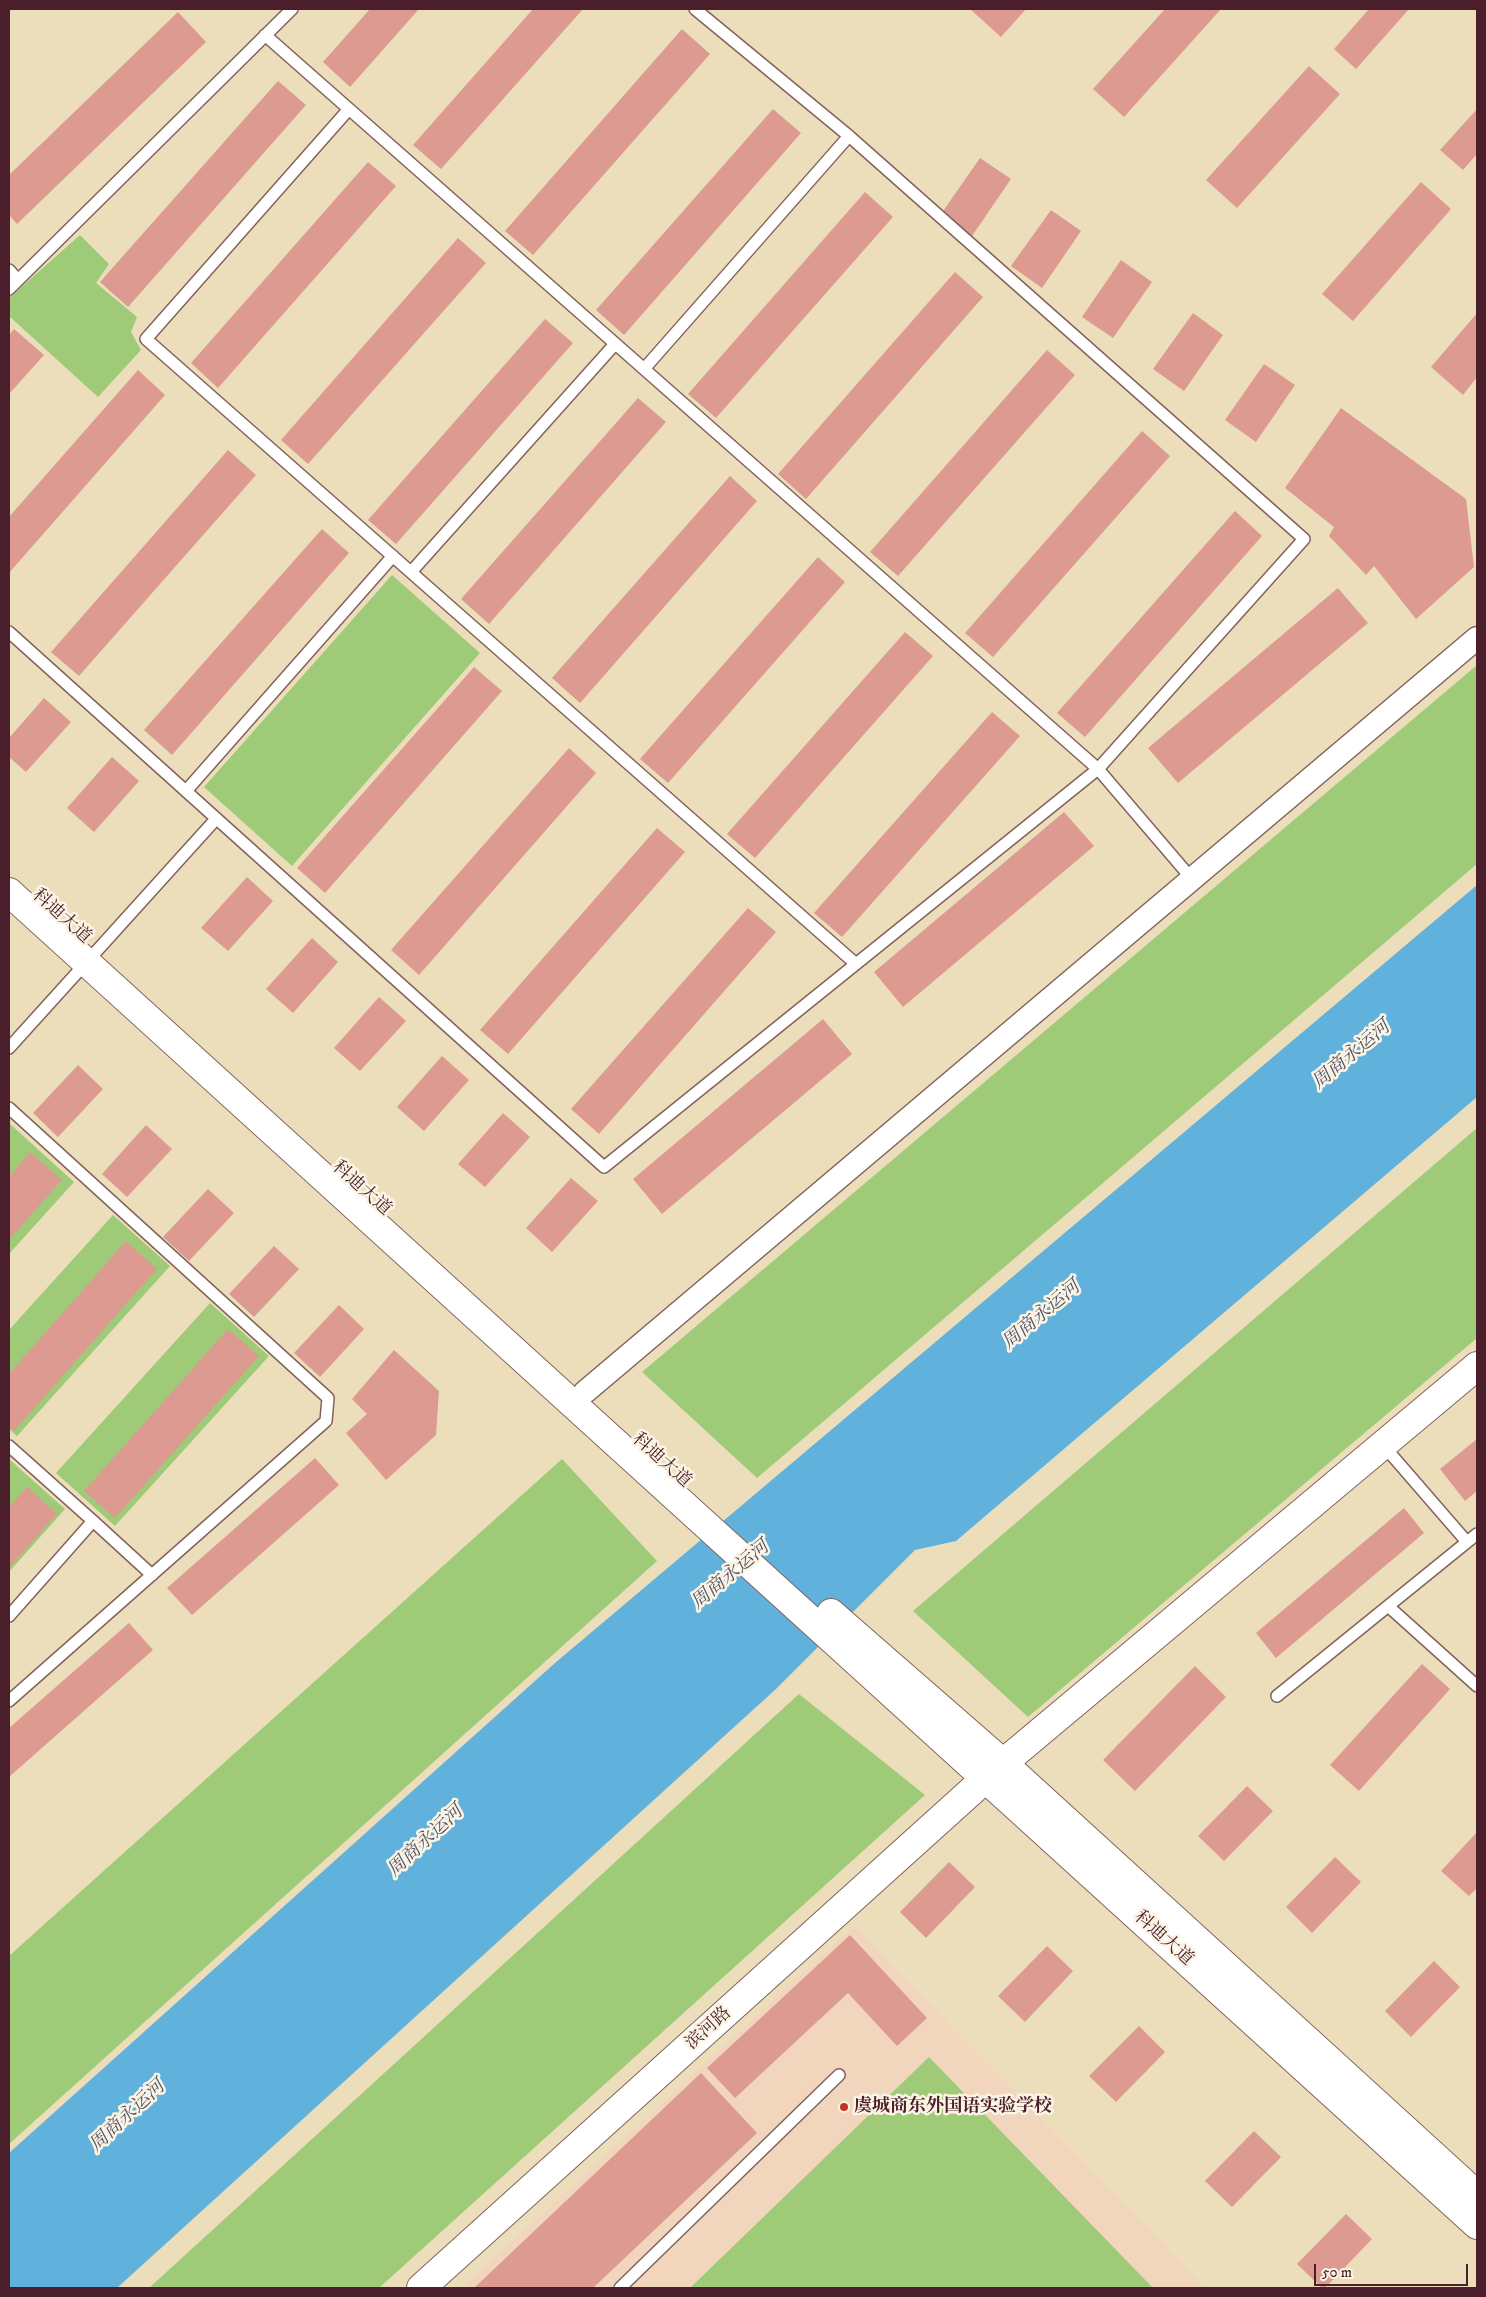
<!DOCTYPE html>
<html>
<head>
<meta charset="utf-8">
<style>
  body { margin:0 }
  #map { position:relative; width:1486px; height:2297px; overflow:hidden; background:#ecdebb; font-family:"IM FELL DW Pica",serif }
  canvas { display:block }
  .frame { position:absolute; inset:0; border:10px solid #4a1f2b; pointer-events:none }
  .scale { position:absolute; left:1314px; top:2264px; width:154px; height:22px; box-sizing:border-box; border:2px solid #4a1f2b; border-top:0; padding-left:6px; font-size:15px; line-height:18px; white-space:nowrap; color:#4a1f2b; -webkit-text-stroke:4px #fcf5e5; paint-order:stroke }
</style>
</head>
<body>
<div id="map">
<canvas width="1486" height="2297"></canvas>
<div class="frame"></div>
<div class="scale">50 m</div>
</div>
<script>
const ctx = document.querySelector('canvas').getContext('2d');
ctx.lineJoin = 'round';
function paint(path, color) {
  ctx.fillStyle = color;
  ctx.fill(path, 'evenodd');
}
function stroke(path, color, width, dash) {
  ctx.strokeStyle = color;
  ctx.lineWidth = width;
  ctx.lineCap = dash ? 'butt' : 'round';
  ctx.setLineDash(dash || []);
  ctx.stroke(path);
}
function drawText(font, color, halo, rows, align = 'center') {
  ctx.font = font + ' "IM FELL DW Pica","Noto Serif SC",serif';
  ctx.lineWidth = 5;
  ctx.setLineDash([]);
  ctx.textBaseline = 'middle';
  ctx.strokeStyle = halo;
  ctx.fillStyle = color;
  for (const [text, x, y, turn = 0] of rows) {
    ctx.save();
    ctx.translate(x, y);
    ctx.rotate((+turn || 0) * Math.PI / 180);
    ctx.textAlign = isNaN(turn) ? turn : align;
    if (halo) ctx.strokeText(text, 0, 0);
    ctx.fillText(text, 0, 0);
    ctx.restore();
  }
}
paint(new Path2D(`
  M854,1926L1206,2288H461Z`), '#f2d5bd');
paint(new Path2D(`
  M80,235L109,264L96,283L137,317L131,332L141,350L98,397L9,316V298Z
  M392,575L480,653L292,866L204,787Z
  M1477,665V864L757,1478L642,1372Z
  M9,1123L74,1182L9,1254Z
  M1477,1128V1338L1028,1717L913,1611Z
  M113,1215L170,1266L17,1436L9,1429V1330Z
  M210,1303L269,1356L115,1526L56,1473Z
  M9,1459L65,1509L9,1572Z
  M562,1459L657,1561L9,2144V1956Z
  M799,1694L925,1795L379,2288H149Z
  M929,2057L1153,2288H690Z`), '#9fcb78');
paint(new Path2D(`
  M1477,885V1097L956,1541L915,1550L776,1689L117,2288H9V2153L555,1663Z`), '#60b1db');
paint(new Path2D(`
  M370,9H419L350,87L323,62Z
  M533,9H583L441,169L413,145Z
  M970,9H1026L1001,37Z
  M1165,9H1221L1124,117L1093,89Z
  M1369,9H1409L1356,69L1334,49Z
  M178,12L206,42L17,224L9,215V175Z
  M682,29L710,54L533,255L505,231Z
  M1309,66L1340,94L1237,208L1206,180Z
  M278,81L306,105L128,307L100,282Z
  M773,109L801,133L624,335L596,310Z
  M1477,109V154L1463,170L1440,150Z
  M980,158L1011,179L972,236L941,214Z
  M368,162L396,186L218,388L191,363Z
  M1421,182L1451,209L1353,321L1322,294Z
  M865,192L893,217L716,418L688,394Z
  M1051,210L1081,231L1042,288L1011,266Z
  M458,238L486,263L308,464L281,440Z
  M1121,260L1152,282L1113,338L1082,317Z
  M955,272L983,297L806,499L778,474Z
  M1193,313L1223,335L1184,391L1153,369Z
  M1477,313V377L1463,395L1431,367Z
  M545,319L573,343L396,544L368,520Z
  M14,329L44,355L9,394V335Z
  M1047,350L1075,375L898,576L870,552Z
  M1264,364L1295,385L1256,442L1225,420Z
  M138,370L165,395L9,573V517Z
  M638,398L666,422L489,624L461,599Z
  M1341,408L1466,499L1474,567L1416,619L1374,566L1366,575L1329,536L1334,527L1285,488Z
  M1142,431L1170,456L993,657L965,633Z
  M228,450L256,475L79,676L51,652Z
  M730,476L757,501L580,703L552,678Z
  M1235,511L1262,536L1085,737L1057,713Z
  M322,529L349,553L172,755L144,730Z
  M818,557L845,582L668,783L640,759Z
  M1338,588L1368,623L1178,783L1148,748Z
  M905,632L933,656L755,858L727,834Z
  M474,667L502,691L325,893L297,868Z
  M44,698L71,722L26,772L9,757V738Z
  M992,712L1020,736L842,937L814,913Z
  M569,748L596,773L419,975L391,950Z
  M112,757L139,781L94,832L67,808Z
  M1064,812L1094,846L903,1007L874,972Z
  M657,828L685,852L508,1054L480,1030Z
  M247,877L273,901L228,951L201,928Z
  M748,908L776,932L599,1134L571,1109Z
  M312,938L338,962L293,1013L266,989Z
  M379,997L406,1021L360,1071L334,1048Z
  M823,1019L852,1054L662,1214L633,1179Z
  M442,1056L469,1080L424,1131L397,1107Z
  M78,1065L103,1089L58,1137L33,1113Z
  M503,1113L530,1137L485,1187L458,1164Z
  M146,1125L172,1149L127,1197L102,1174Z
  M30,1152L62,1180L9,1240V1177Z
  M571,1178L598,1201L552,1252L526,1228Z
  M208,1189L234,1213L189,1261L163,1237Z
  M126,1241L157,1269L14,1431L9,1427V1374Z
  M274,1246L299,1269L254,1317L229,1294Z
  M339,1305L364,1329L320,1377L294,1353Z
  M228,1329L259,1356L115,1518L84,1491Z
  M394,1350L439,1391L436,1435L386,1480L346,1433L367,1414L352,1399Z
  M1477,1439V1491L1465,1501L1440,1469Z
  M315,1458L339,1485L192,1615L167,1588Z
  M27,1487L57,1514L9,1568V1507Z
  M1404,1508L1424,1533L1276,1658L1256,1633Z
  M129,1623L153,1650L9,1777V1728Z
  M1422,1664L1450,1689L1359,1791L1330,1765Z
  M1195,1666L1226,1697L1135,1791L1103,1760Z
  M1247,1786L1273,1811L1224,1861L1198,1836Z
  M1477,1832V1888L1469,1896L1441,1871Z
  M1335,1857L1361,1882L1312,1933L1286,1907Z
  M949,1862L975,1887L926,1938L900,1912Z
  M850,1935L927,2018L897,2046L848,1993L735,2098L707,2068Z
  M1047,1946L1073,1971L1025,2022L998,1996Z
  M1434,1961L1460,1987L1411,2037L1385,2011Z
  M1139,2026L1165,2052L1116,2102L1089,2076Z
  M701,2073L757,2133L593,2288H474Z
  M1254,2131L1281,2157L1232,2207L1205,2181Z
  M1346,2214L1372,2239L1325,2288H1322L1297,2264Z`), '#dc9a91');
const lane = new Path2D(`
  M265,35L1098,769L1192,879
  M349,109L146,339L856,964
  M9,270L18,280
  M9,289L292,9
  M644,369L849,136
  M411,572L615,344
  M9,632L604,1167L1098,769L1304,539L849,136L695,9
  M186,791L393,556
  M9,1048L216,819
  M9,1108L328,1398L326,1421L9,1701
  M1383,1445L1467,1542
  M9,1446L93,1521L9,1616
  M93,1521L152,1575
  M1388,1606L1477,1686
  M1277,1696L1477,1534
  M620,2288L839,2075`);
const street = new Path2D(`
  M585,1392L1477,638`);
const secondary = new Path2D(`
  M421,2288L996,1769L1477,1366`);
const primary = new Path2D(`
  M9,892L1477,2225
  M831,1613L1003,1763L1477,2195`);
stroke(lane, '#83625d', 14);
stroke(street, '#83625d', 25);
stroke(secondary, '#83625d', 30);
stroke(primary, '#83625d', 30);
stroke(lane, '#fff', 11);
stroke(street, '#fff', 22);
stroke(secondary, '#fff', 28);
stroke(primary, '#fff', 28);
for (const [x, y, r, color] of [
  [844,2107,5,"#c8321e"]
]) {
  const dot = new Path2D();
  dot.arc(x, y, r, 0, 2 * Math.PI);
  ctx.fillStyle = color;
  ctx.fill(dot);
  stroke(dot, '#fcf5e5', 2);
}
drawText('18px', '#4a1f2b', '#fcf5e5', [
  ["科迪大道",61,917,42],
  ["科迪大道",361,1189,42],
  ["科迪大道",661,1461,42],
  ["科迪大道",1163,1939,42],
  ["滨河路",709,2029,-42]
]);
drawText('bold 18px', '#4a1f2b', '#fcf5e5', [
  ["虞城商东外国语实验学校",854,2107]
], 'left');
drawText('italic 19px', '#525269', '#fcf5e5', [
  ["周商永运河",1352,1056,-40],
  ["周商永运河",1042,1316,-40],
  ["周商永运河",731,1576,-40],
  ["周商永运河",426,1842,-43],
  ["周商永运河",128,2117,-43]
]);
</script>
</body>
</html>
